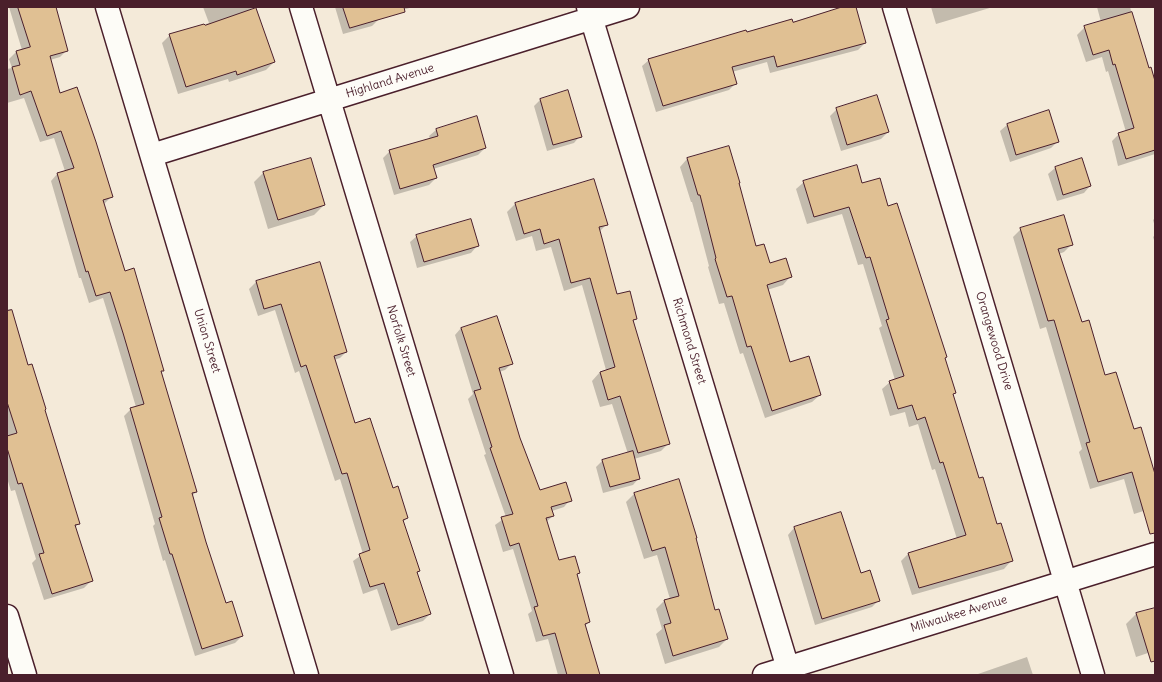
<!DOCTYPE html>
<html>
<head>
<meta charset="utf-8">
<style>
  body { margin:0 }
  #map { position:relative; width:1162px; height:682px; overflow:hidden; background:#f4ead9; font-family:Delius,sans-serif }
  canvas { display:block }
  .frame { position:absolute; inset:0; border:8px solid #4a1f2b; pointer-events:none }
</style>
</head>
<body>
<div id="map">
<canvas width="1162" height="682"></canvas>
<div class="frame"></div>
</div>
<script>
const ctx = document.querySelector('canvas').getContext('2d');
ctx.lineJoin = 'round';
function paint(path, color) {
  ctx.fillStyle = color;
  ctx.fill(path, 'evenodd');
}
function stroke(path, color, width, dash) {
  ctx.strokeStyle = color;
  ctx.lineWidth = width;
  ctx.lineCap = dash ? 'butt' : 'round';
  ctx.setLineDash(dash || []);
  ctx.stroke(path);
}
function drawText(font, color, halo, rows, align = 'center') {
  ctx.font = font + ' Delius,sans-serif';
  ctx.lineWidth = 3.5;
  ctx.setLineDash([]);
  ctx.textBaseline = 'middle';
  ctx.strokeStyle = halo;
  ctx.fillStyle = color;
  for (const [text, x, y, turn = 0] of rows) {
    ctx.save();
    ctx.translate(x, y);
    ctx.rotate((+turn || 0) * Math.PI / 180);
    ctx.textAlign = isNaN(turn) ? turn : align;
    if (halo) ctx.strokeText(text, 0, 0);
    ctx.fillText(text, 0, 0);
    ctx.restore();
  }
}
paint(new Path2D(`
  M9,7H54L67,50L60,57L50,60L59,94L111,197L104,204L124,272L162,370L161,372L196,492L192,496L206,543L226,604L242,636L235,643L195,656L165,560L163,561L153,526L155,524L124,416L131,409L136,407L116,340L103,298L89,303L81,278H79L51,181L58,173L65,171L54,138L40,142L24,98L7,103V69L12,68L9,59L16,52L22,50Z
  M203,7H251L274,62L266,70L229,82L228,79L178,94L162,43L170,35L209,23Z
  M335,7H413L378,17L379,19L372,26L343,34Z
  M846,7H855L865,43L858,50L770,73L767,62L732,72L736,83L729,90L656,112L642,66L649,60L746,33L792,23Z
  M931,7H993L936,24Z
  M1097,7H1130L1148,69L1155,83V154L1118,166L1112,141L1119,134L1126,132L1108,71L1106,72L1102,57L1086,62L1077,35L1085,27L1101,22Z
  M540,100L580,136L574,143L547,151L534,106Z
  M837,109L888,132L881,139L841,151L830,116Z
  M476,118L485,148L478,155L433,169L436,178L429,185L394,195L383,158L390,151L430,139L429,136L436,130Z
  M1007,125L1058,141L1051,148L1010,162L1000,131Z
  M687,159L738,184L755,248L769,265L790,277L783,285L767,290L789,363L820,395L812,402L765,418L743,353L740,354L724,303L719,304L708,267L709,266L692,202H691L680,167Z
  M1082,160L1090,186L1084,193L1057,201L1048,174L1055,168Z
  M264,172L324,205L314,215L268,229L254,182Z
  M593,180L607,224L599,232L616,295L636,318L632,322L669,443L661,451L634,459L639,478L633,485L603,493L596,467L603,460L628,454L612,404L600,407L592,381L600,372L606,370L582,285L564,291L551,247L536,251L532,236L516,241L507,212L515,204Z
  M804,182L861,184L888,207L944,359L952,395L979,479L1011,561L1004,569L912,595L901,561L909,553L957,539L935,469L932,470L918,424L909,427L905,412L890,416L882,389L890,382L895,380L879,328L882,326L863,264L858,265L842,214L807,224L796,189Z
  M1155,218V227L1153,220Z
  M1021,229L1072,244L1064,252L1059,254L1081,324L1105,377L1134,430L1155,477V515L1153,508L1134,514L1124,479L1090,489L1079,452L1082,449L1046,327L1040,329L1013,237Z
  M1155,235V243L1153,237Z
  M417,236L477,246L471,253L417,268L410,242Z
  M320,263L346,352L340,358L334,360L355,424L392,489L407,518L403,522L419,571L417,573L430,614L423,621L391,631L377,589L363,594L353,561L363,554L340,479L335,481L299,371L295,373L275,310L258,316L249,289L256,282Z
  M11,309L27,366L79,523L75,528L92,580L84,588L44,600L32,563L36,559L15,490L11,491L7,478V437H9L7,432V310Z
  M461,328L512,363L505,370L499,372L519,438L539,492L570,500L564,507L552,511L553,516L546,522L558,562L579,572L576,575L589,622L585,626L596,675H558L548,639L536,642L528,614L532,611L513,549L503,552L495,525L506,517L484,455L486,454L468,399L473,394L455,335Z
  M634,494L695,539L715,611L727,639L719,647L665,664L656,634L662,629L656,609L664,601L670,599L657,555L644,559L626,502Z
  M794,528L860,574L879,600L872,607L815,625L788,535Z
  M1155,609V656L1154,651L1136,657L1126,624L1136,614Z
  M1027,657L1033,675H977L978,674Z`), '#0003');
const building = new Path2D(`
  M18,7H56L68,51L50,56L60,93L77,87L96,142L113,197L103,200L125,271L134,268L164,371H161L197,492L192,493L206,542L226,603L232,601L243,636L202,649L172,554H170L159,518L162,517L130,408L144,404L123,333L110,292L96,296L88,271L86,272L57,173L74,168L61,131L47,136L31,91L20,95L12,67L20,65L16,51L30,47Z
  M343,7H404L405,12L350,28Z
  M842,7H856L866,43L777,67L774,56L732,67L737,84L663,106L648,59L746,30L747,32L792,19L793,22Z
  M256,8L275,62L237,75L236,71L186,87L169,34L204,24L205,25Z
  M1132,12L1149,68L1151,67L1155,81V150L1126,159L1118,133L1134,128L1115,64L1113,65L1109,50L1093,55L1084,26Z
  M568,90L582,137L553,145L540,99Z
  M877,95L889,132L847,145L836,108Z
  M1049,110L1059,142L1016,155L1007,124Z
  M477,116L486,148L433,165L437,178L400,189L389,150L438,136L436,129Z
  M729,146L740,183H739L756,246L764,244L770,263L786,258L792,277L767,285L790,362L809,356L821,395L772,411L751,346L747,347L732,296L727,297L715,259L716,258L700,195H698L687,158Z
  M311,158L325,205L278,220L263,172Z
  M1082,158L1091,186L1063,195L1055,167Z
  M857,165L862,183L880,178L888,206L897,203L947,357L945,358L956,393L953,394L979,478L983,477L997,524L1001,523L1013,561L919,588L908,553L966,535L943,462L940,463L925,417L917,420L912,405L898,409L889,381L904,376L886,320L889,319L870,257L866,258L849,207L814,217L803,181Z
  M594,179L608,225L599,227L617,294L630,291L637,319L633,320L670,444L638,453L620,396L608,400L600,372L615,367L590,278L571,283L559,239L544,244L540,229L524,234L515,203Z
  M1064,215L1073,245L1058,249L1082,322L1089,320L1105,375L1116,372L1134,429L1141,427L1155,474V533L1150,534L1132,472L1098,482L1086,443L1090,442L1054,320L1048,321L1020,228Z
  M471,219L479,246L424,262L416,235Z
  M320,262L347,352L334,356L355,423L370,418L393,488L398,486L408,518L403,520L420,571L417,572L431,614L398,625L384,583L370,587L359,554L370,550L347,473L342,474L306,365L301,367L281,304L264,309L256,281Z
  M12,310L28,365L32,364L46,409L45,410L80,524L75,525L93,581L52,594L39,554L44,553L22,483L18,484L7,448V436L17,433L7,402V311Z
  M497,316L513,364L499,368L520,438L540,490L566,482L572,501L551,507L554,516L546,518L559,560L575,556L580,573L577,574L590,622L585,624L600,675H567L555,633L543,636L534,607L538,606L519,543L510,546L501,517L513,514L490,448L492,447L474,391L481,389L461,328Z
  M633,451L640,479L610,487L602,460Z
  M679,479L697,538H696L715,610L719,609L728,639L673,656L664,625L671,623L664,600L679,596L665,547L652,551L634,493Z
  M841,512L861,573L870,570L880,601L822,619L794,527Z
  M1155,608V661L1151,662L1136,613Z`);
paint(building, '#e0c093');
stroke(building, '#4a1f2b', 1);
const minor = new Path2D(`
  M107,7L307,675
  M301,7L502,675
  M588,7L790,675
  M894,7L1093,675
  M152,155L628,7
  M7,616L25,675
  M764,675L1155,554`);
stroke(minor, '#4a1f2b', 25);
stroke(minor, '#fdfcf7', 22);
drawText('12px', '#4a1f2b', '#fdfcf7', [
  ["Highland Avenue",390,81,-17],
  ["Union Street",207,341,73],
  ["Norfolk Street",401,341,73],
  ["Richmond Street",689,341,73],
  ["Orangewood Drive",994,341,73],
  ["Milwaukee Avenue",959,614,-17]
]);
</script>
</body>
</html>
